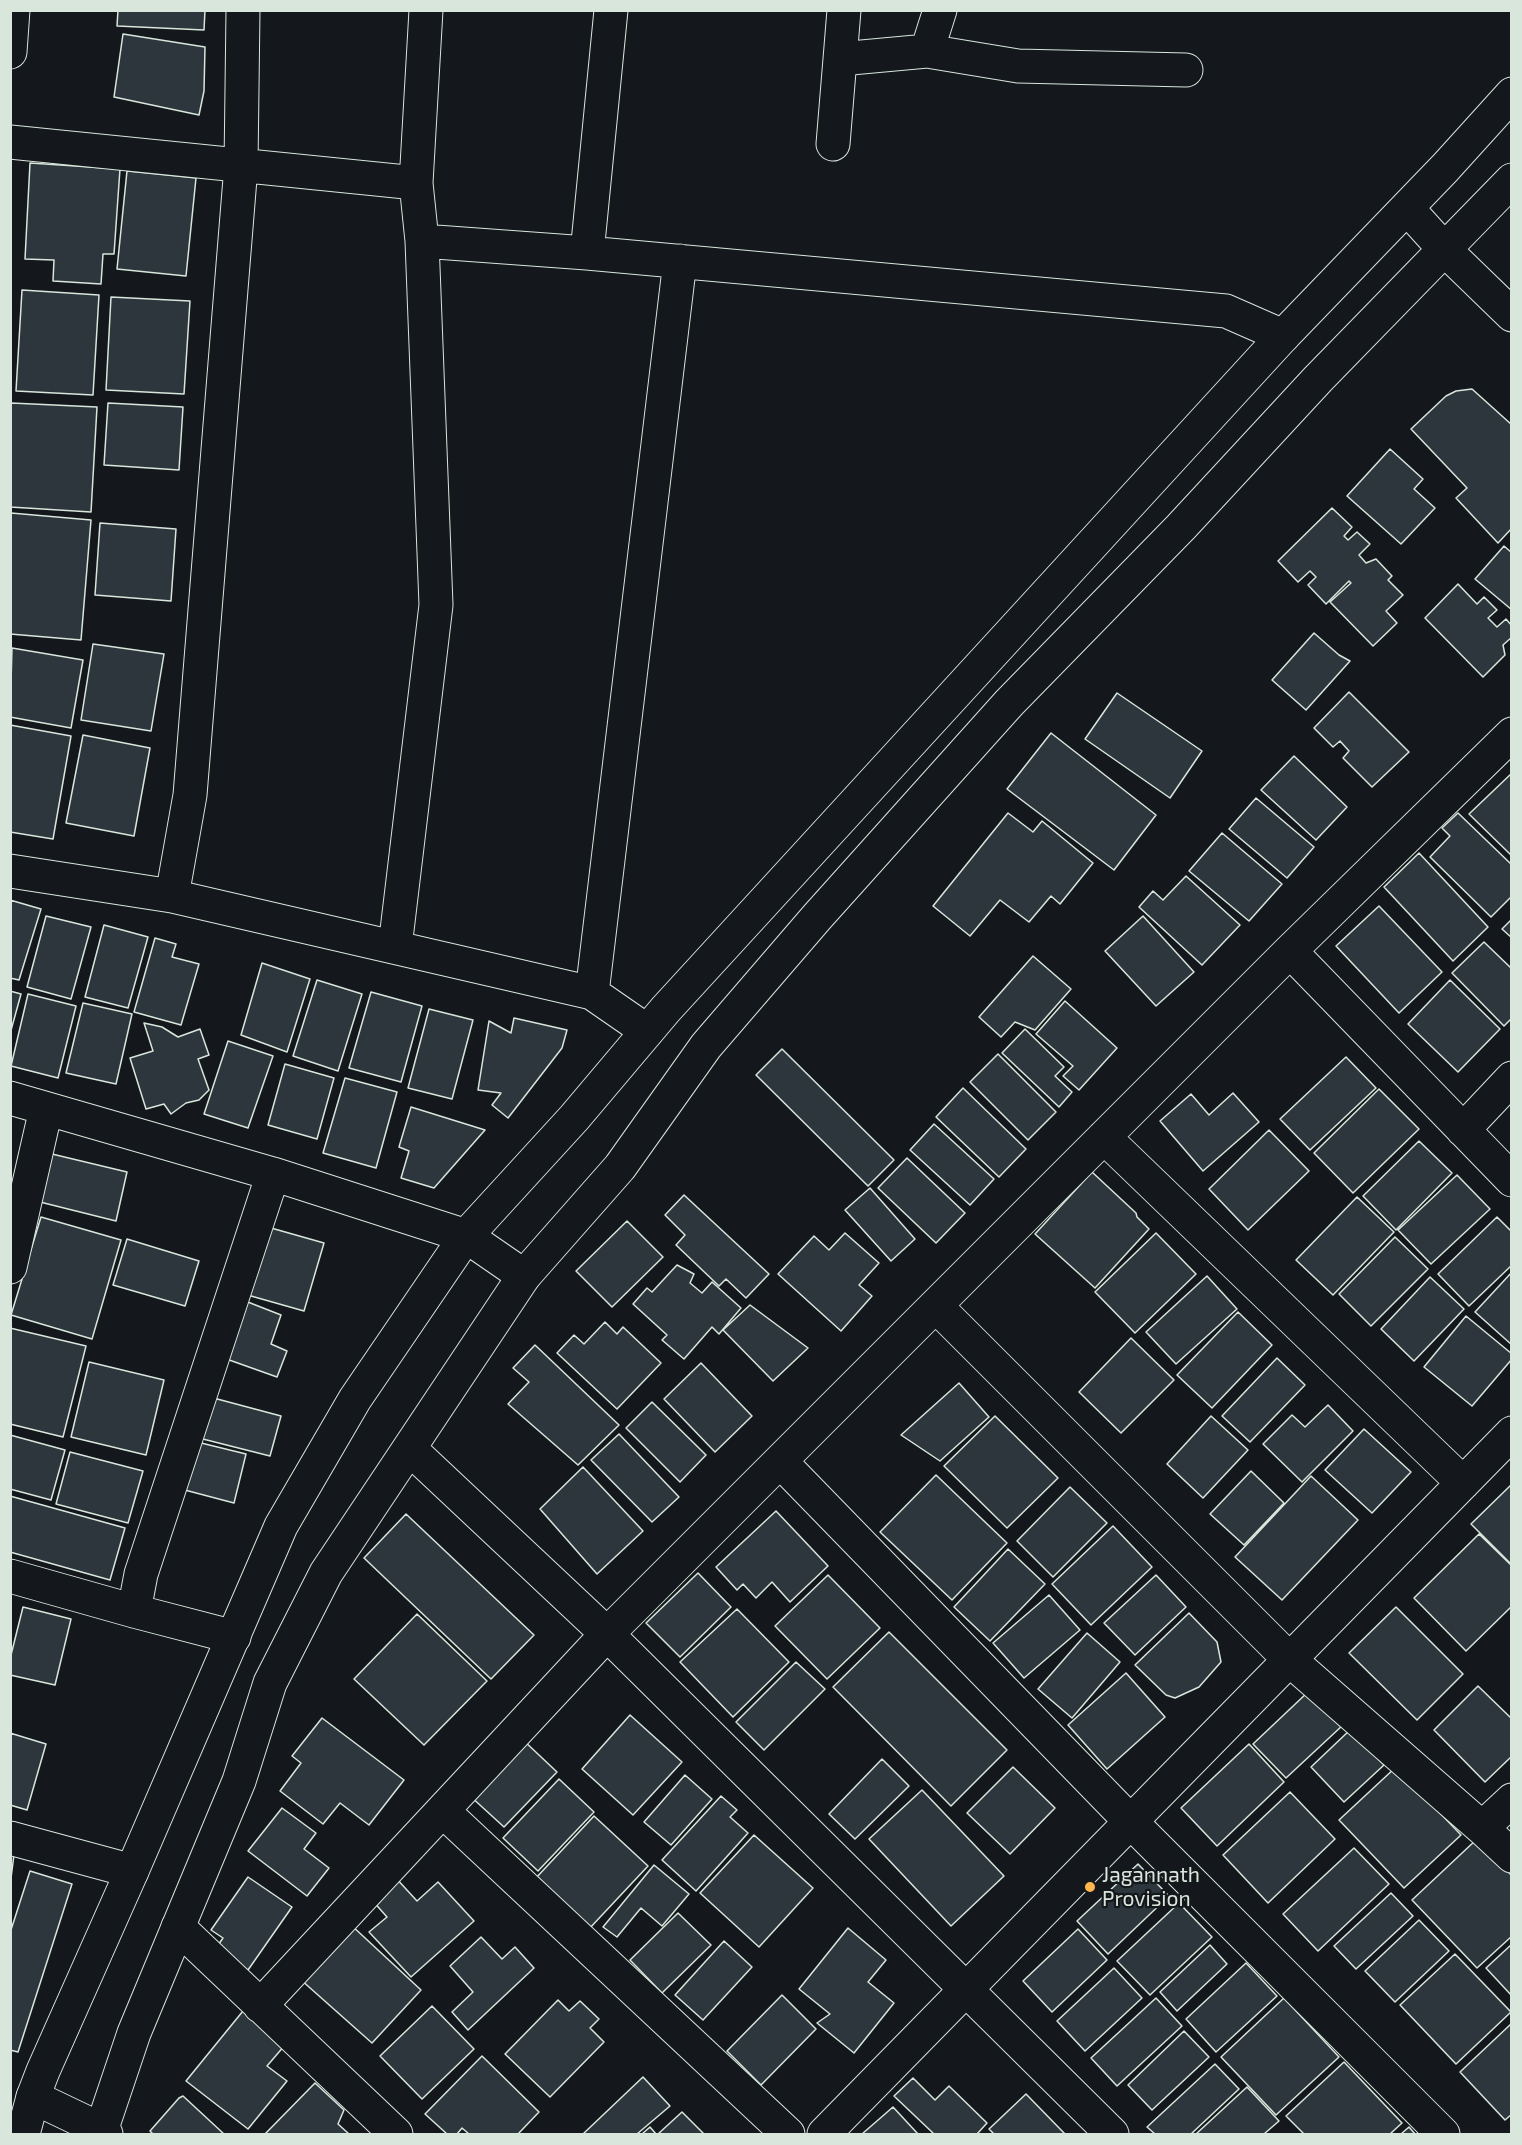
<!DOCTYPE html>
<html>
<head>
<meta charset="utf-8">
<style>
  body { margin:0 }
  #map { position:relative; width:1522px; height:2145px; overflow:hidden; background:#14181c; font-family:"Exo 2",sans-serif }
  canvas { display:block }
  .frame { position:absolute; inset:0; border:12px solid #d8e6dc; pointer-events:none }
</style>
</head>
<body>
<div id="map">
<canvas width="1522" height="2145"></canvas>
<div class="frame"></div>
</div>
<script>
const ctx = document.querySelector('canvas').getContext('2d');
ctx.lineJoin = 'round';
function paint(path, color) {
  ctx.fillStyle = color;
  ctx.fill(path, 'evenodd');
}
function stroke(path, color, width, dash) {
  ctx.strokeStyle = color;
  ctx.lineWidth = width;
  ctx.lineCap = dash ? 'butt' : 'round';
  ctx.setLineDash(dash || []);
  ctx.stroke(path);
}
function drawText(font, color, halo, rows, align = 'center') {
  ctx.font = font + ' "Exo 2",sans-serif';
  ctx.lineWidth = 4.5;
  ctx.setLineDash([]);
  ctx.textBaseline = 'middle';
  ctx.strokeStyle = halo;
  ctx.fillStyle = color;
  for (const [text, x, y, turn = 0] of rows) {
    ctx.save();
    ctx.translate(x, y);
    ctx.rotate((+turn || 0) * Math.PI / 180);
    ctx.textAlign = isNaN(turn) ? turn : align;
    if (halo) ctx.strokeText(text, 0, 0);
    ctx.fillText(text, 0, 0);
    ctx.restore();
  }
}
const building = new Path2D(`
  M118,10H205L204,30L117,26Z
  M123,34L205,47L204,91L199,115L114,97Z
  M30,163L120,169L114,254H103L101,284L53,281L54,260L25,259Z
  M127,171L196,178L186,276L117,269Z
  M22,290L99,295L93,395L16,391Z
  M111,297L190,301L184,394L106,390Z
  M1472,389L1512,425V528L1498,543L1456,498L1467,488L1411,429L1446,396L1456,391Z
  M11,403L97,407L91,512L10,507Z
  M108,403L183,407L179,470L104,465Z
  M1390,449L1423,479L1414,489L1435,508L1401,544L1347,496Z
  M1332,508L1352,527L1344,536L1348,540L1357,532L1370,544L1359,555L1366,563L1376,559L1392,576L1388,580L1403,595L1386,611L1397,623L1373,646L1330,602L1351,583L1349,581L1326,604L1308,585L1316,577L1310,571L1298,582L1278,561Z
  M11,513L91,520L81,640L10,634Z
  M100,523L176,529L171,601L95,595Z
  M1504,546L1512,553V610L1475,579Z
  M1458,584L1477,604L1484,597L1497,610L1488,618L1497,627L1506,619L1512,626V637L1503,645L1505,655L1483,677L1425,618Z
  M1314,633L1339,655L1350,661L1306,710L1272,680Z
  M93,644L164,654L151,731L81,720Z
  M12,648L83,660L71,728L10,717Z
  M1349,692L1409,752L1372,787L1343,758L1349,751L1340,741L1333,747L1314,728Z
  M1117,693L1202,751L1170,798L1085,739Z
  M10,725L71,736L53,839L10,832Z
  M1051,733L1156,815L1114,870L1007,789Z
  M83,735L150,748L134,836L66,823Z
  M1294,756L1347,807L1316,840L1261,790Z
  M1512,773V856L1469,814Z
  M1256,798L1314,847L1287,878L1229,829Z
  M1008,813L1033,832L1042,821L1093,863L1060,904L1051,896L1029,922L1000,900L970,936L933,906Z
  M1458,813L1512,865V896L1491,917L1430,857L1450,836L1442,828Z
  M1222,833L1282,884L1249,921L1189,871Z
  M1419,853L1488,927L1453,961L1384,887Z
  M1186,876L1240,925L1202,965L1139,907L1153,891L1163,900Z
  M10,900L41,909L19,980L10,978Z
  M1379,906L1442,972L1399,1013L1336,946Z
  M46,916L91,927L71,999L27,987Z
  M1143,916L1194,972L1156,1006L1105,951Z
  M1512,919V938L1502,929Z
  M104,925L148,937L128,1008L85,997Z
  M155,938L176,944L172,957L199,964L181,1025L134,1012Z
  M1484,942L1512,969V1018L1504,1026L1452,973Z
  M1033,956L1071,989L1035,1030L1015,1022L1001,1037L979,1017Z
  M262,963L310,979L287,1052L241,1035Z
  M317,980L362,994L338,1071L293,1056Z
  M1450,980L1500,1029L1458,1072L1408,1024Z
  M10,991L21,994L10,1034Z
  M371,992L422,1006L401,1082L349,1068Z
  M28,994L76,1006L58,1078L11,1066Z
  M1065,1001L1117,1048L1079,1090L1063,1076L1073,1066L1036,1034Z
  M83,1003L132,1014L116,1084L66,1073Z
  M429,1009L473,1020L452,1099L408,1088Z
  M514,1018L567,1030L562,1048L508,1118L492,1105L501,1093L478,1090L489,1021L511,1033Z
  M144,1023L162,1027L178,1037L200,1029L209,1055L198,1059L209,1090L199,1100L186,1103L171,1114L164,1104L146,1109L130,1058L153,1051Z
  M1025,1029L1064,1067L1055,1076L1072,1092L1059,1107L1002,1053Z
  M228,1041L273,1056L248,1128L204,1114Z
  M782,1049L894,1160L868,1186L756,1075Z
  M998,1054L1056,1112L1028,1140L970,1082Z
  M1346,1057L1376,1088L1310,1150L1280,1119Z
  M285,1064L334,1078L317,1139L268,1125Z
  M345,1078L397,1092L376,1168L323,1153Z
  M963,1088L1026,1149L999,1177L936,1117Z
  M1379,1089L1419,1129L1353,1193L1314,1153Z
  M1233,1093L1259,1122L1203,1171L1160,1121L1191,1094L1209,1115Z
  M411,1107L485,1130L434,1188L401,1178L409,1151L399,1147Z
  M934,1124L994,1179L970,1205L910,1150Z
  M1269,1130L1309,1171L1248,1230L1209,1189Z
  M1419,1141L1452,1173L1396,1230L1363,1196Z
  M52,1154L127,1172L116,1221L40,1202Z
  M907,1158L965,1213L936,1243L878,1188Z
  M1092,1172L1136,1213L1137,1217L1149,1229L1095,1288L1035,1234Z
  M1457,1175L1490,1209L1431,1264L1398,1230Z
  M870,1188L915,1239L891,1261L845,1210Z
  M684,1195L769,1274L746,1298L726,1279L719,1286L676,1245L685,1235L665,1215Z
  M1357,1197L1394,1232L1333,1295L1296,1260Z
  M41,1217L121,1240L92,1339L11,1315Z
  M1497,1217L1512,1232V1265L1469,1306L1438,1274Z
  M627,1221L663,1257L612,1307L576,1271Z
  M264,1226L324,1243L304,1311L244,1294Z
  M845,1233L879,1263L859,1285L872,1296L841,1331L778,1274L814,1236L829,1250Z
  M1156,1233L1196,1274L1135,1333L1095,1292Z
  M1395,1237L1428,1269L1371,1326L1339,1294Z
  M127,1239L199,1261L185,1306L113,1285Z
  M677,1265L694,1274L690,1283L702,1293L712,1282L741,1308L719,1334L712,1327L684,1359L662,1340L667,1335L633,1304L647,1288L652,1292Z
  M1512,1272V1345L1475,1312Z
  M1207,1276L1237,1309L1176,1364L1146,1332Z
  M1430,1277L1464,1309L1414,1361L1381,1329Z
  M235,1297L281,1315L271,1344L287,1351L277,1377L218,1356Z
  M750,1305L808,1348L773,1381L723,1330Z
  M1238,1312L1272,1345L1212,1408L1177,1375Z
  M1466,1316L1512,1354V1359L1472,1406L1424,1367Z
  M605,1322L617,1334L623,1327L661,1363L617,1409L557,1353L574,1335L584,1344Z
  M10,1328L86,1346L63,1437L10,1424Z
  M1131,1338L1174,1380L1121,1433L1079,1392Z
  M535,1345L619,1425L578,1465L508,1404L529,1382L513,1368Z
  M1277,1358L1305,1385L1250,1442L1222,1416Z
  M89,1362L164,1380L146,1455L71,1437Z
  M701,1363L752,1416L715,1452L664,1399Z
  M959,1383L989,1417L940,1461L901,1435Z
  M206,1396L281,1416L270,1456L195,1437Z
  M652,1402L706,1455L680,1482L626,1428Z
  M1328,1405L1353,1431L1302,1482L1263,1444L1292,1415L1305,1427Z
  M995,1416L1058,1478L1007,1528L944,1466Z
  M1211,1416L1248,1450L1203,1498L1167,1464Z
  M1364,1429L1411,1472L1372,1513L1325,1470Z
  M619,1434L679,1497L652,1522L591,1460Z
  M10,1435L65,1450L51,1500L10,1489Z
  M193,1441L246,1454L234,1503L181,1489Z
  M70,1452L143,1471L128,1523L56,1504Z
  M583,1467L643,1531L597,1574L540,1509Z
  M1251,1471L1284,1503L1244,1545L1210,1514Z
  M936,1475L1007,1543L952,1600L880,1532Z
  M1311,1476L1358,1520L1282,1600L1235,1557Z
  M1512,1484V1565L1471,1524Z
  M1070,1487L1107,1523L1053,1577L1017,1541Z
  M10,1496L125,1528L110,1580L10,1552Z
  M776,1511L828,1566L790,1602L772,1582L756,1598L743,1584L737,1590L716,1567Z
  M406,1514L534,1635L491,1679L364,1558Z
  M1113,1526L1152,1567L1091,1625L1052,1584Z
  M1479,1534L1512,1566V1606L1466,1651L1414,1598Z
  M1008,1549L1045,1584L990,1641L954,1607Z
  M698,1573L731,1607L680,1657L646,1623Z
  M828,1575L880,1628L827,1679L775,1626Z
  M1156,1575L1186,1607L1135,1655L1104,1623Z
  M1049,1595L1080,1630L1024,1678L993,1643Z
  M23,1607L71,1619L55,1685L10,1675V1659Z
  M1396,1607L1463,1674L1417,1720L1349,1653Z
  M737,1609L789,1662L733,1717L680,1662Z
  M1189,1613L1217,1642L1221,1662L1199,1687L1175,1698L1166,1695L1135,1665Z
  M417,1614L487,1681L424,1745L354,1679Z
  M889,1632L1007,1750L951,1806L833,1687Z
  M1087,1633L1120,1662L1072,1718L1038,1689Z
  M796,1662L825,1689L764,1750L736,1722Z
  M1126,1673L1165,1717L1107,1769L1068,1725Z
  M1478,1686L1512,1719V1756L1485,1782L1434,1730Z
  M1309,1691L1343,1725L1286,1778L1253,1744Z
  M630,1715L682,1762L633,1815L582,1769Z
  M322,1718L404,1780L369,1825L340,1803L323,1824L280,1791L301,1763L292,1756Z
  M1351,1729L1384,1765L1344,1802L1311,1767Z
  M10,1733L46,1744L27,1810L10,1805Z
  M522,1739L557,1772L504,1827L469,1795Z
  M1249,1744L1284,1782L1217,1846L1181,1808Z
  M882,1759L909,1786L855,1839L829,1814Z
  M1013,1767L1055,1808L1010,1854L967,1813Z
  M1396,1767L1461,1835L1404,1888L1339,1820Z
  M685,1775L712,1799L671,1845L644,1822Z
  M559,1779L594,1812L538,1871L503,1838Z
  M922,1790L1004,1876L951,1926L869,1839Z
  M1290,1792L1335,1839L1268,1903L1223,1855Z
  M721,1796L737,1810L730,1817L748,1833L696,1891L662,1860Z
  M282,1808L316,1833L304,1849L329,1868L307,1896L248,1851Z
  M594,1816L648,1866L588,1930L534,1880Z
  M754,1835L813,1888L759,1947L700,1893Z
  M1477,1839L1512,1876V1936L1477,1968L1412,1900Z
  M10,1846L15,1847L10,1886Z
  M1354,1848L1389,1884L1318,1951L1283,1914Z
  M1138,1864L1169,1896L1108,1954L1077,1921Z
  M654,1865L689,1894L662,1926L641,1908L617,1937L603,1927Z
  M30,1871L72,1884L18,2052L10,2050V1933Z
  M248,1877L292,1907L248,1970L216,1948L223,1938L211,1930Z
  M395,1877L417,1901L438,1882L474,1921L411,1977L369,1932L387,1917L371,1899Z
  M1391,1893L1413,1916L1356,1969L1334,1946Z
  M1179,1903L1212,1937L1150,1995L1117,1961Z
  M678,1913L711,1945L662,1993L630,1960Z
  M1419,1920L1449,1951L1395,2002L1365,1971Z
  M350,1924L421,1990L372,2043L300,1979Z
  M848,1928L886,1960L868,1982L894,2003L854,2053L817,2023L830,2014L799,1989Z
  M1078,1929L1107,1960L1052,2012L1023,1981Z
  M481,1937L502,1959L515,1947L534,1968L468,2030L452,2012L473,1992L450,1966Z
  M724,1941L752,1967L703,2020L675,1995Z
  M1512,1944V1996L1486,1968Z
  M1210,1945L1227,1964L1177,2011L1160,1992Z
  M1455,1954L1511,2012L1456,2064L1400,2005Z
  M1246,1963L1277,1996L1216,2052L1186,2019Z
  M1114,1968L1142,1998L1085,2051L1057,2021Z
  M782,1995L816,2029L761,2085L727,2051Z
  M1156,1998L1182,2026L1117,2086L1091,2058Z
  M1284,1998L1339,2057L1276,2115L1221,2057Z
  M558,2000L569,2011L580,2001L599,2019L590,2028L604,2042L550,2097L505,2054Z
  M432,2006L474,2049L422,2099L380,2056Z
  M243,2011L285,2045L267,2066L287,2081L248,2129L186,2081Z
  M1512,2023V2114L1505,2120L1460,2072Z
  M1184,2031L1209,2057L1152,2110L1128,2085Z
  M482,2056L539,2112L518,2134H469L462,2128L457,2134H447L425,2114Z
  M1344,2062L1402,2123L1390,2134H1304L1286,2116Z
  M1215,2064L1239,2089L1191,2134H1155L1147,2127Z
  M643,2077L670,2106L637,2134H583Z
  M913,2078L935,2100L949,2086L987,2123L977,2134H934L894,2096Z
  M315,2083L344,2110L338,2124L349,2134H265Z
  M1247,2087L1279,2121L1264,2134H1196Z
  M1026,2094L1065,2134H994L989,2129Z
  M183,2096L224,2134H153L150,2131L179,2098Z
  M893,2107L918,2134H862Z
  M682,2112L704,2134H658Z
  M650,2127L656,2134H642Z
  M1409,2127L1415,2134H1401Z`);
paint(building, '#2c363c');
stroke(building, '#d8e6dc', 1.5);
const minor = new Path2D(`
  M611,10L587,253L1226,311L1283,336
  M844,10L840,59L927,51
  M940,10L927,51L1018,66L1186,70
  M10,52L13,10
  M10,142L416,183L422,241L587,253
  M833,144L840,59
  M416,183L426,10
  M10,871L172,896L190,795L241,166L243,10
  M172,896L592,993L647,1031
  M395,947L436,605L422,241
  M1290,951L1512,1180
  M592,993L680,261
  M10,1098L273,1174L466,1236L524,1276
  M1463,1130L1512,1078
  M1104,1137L1463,1483
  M10,1267L46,1109
  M936,1306L1290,1660L1482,1828L1512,1800
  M410,1449L607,1634L1112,2134
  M780,1461L1131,1822L1443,2134
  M10,1576L134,1611L234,1637
  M134,1611L141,1574L273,1174
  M443,1811L788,2134
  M1482,1828L1512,1856
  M10,1838L132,1871
  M178,1927L396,2134
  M260,2006L607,1634L1290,951L1512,734
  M33,2097L102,2130L106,2134
  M824,2134L1512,1433`);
const major = new Path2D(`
  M1407,208L1445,250L1512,315
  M23,2134L33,2097L43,2071L132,1871L281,1526L355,1399L466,1236L574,1118L666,1009L1283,336L1445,168L1512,94
  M100,2134L134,2033L239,1781L270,1683L326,1573L524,1276L620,1167L706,1046L817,917L1009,703L1181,527L1318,379L1512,180`);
stroke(minor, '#d8e6dc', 35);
stroke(major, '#d8e6dc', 35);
stroke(minor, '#14181c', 33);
stroke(major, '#14181c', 33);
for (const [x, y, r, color] of [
  [1090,1887,6,"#ffb74d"]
]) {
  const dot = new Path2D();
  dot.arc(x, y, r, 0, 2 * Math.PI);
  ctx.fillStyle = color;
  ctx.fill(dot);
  stroke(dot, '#14181c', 2);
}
drawText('21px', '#d8e6dc', '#14181c', [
  ["Jagannath",1102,1875],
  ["Provision",1102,1899]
], 'left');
</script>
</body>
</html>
